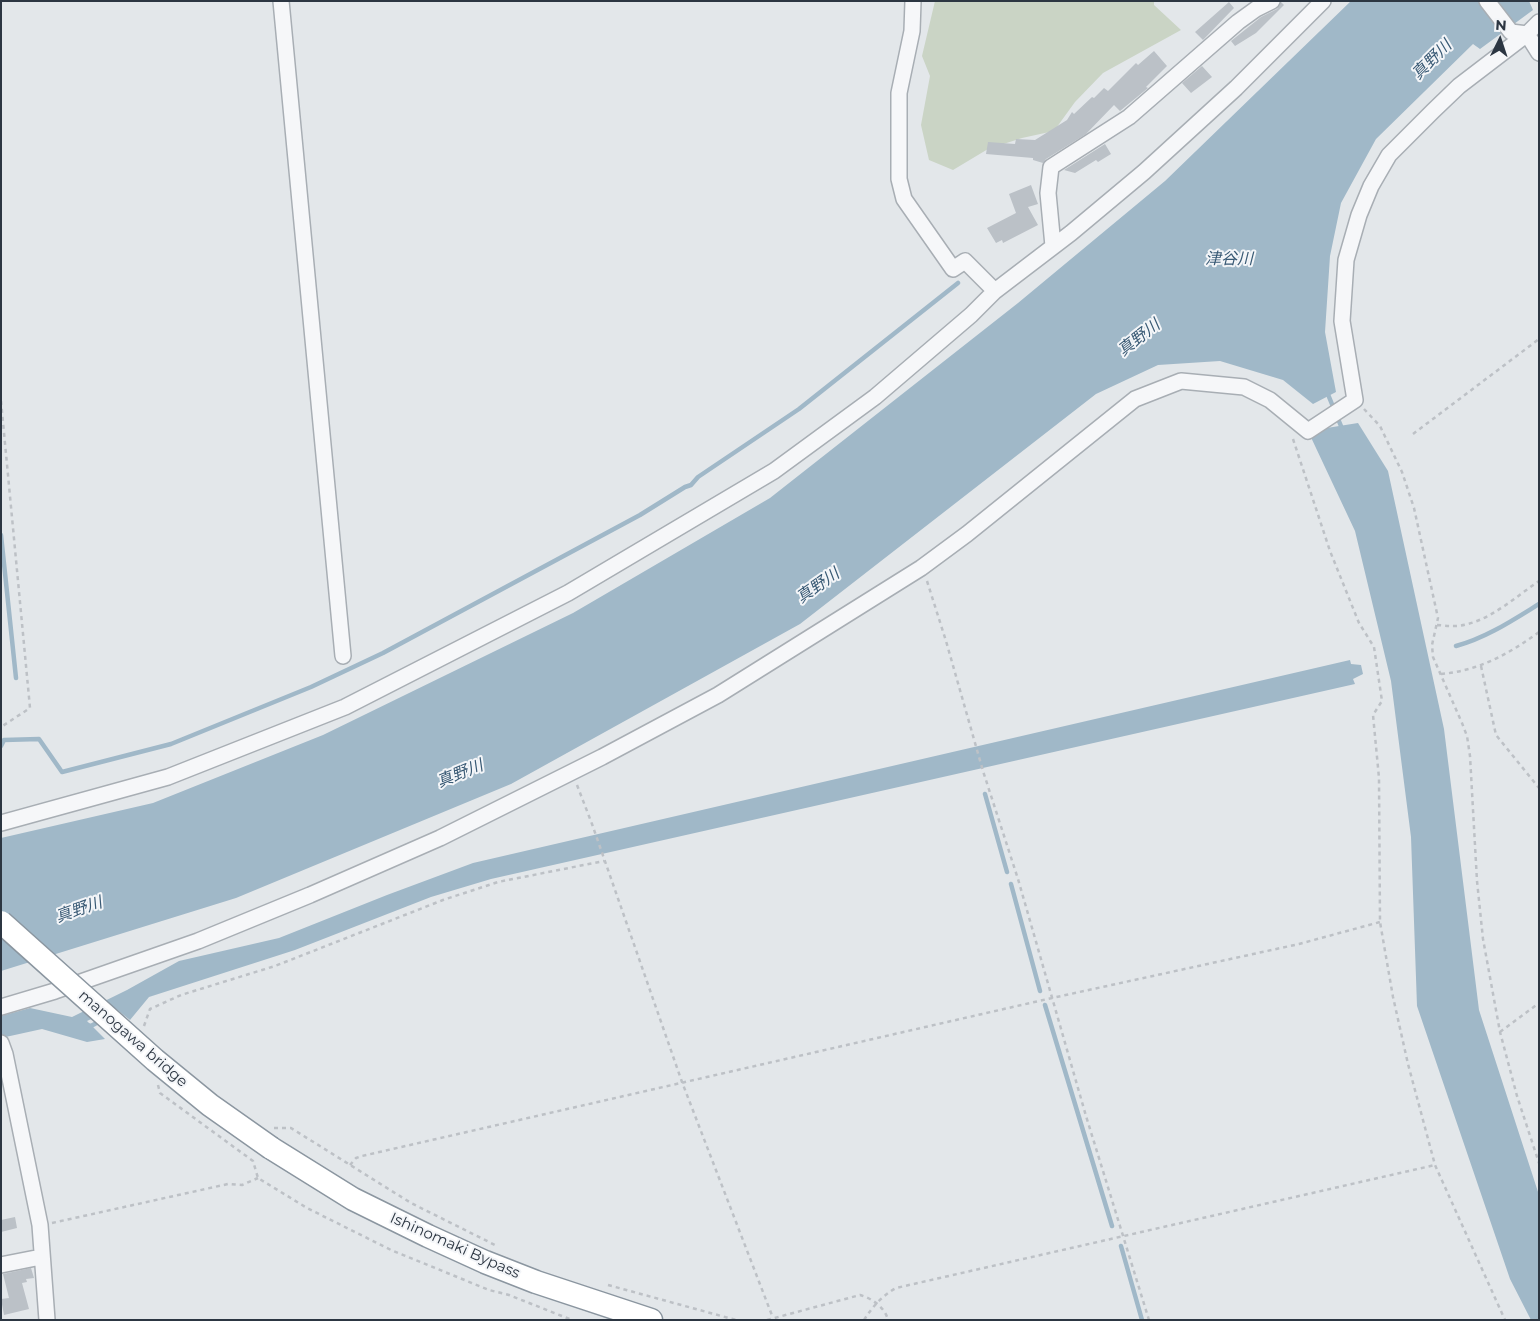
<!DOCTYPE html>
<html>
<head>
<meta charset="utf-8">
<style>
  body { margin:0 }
  #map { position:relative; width:1540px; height:1321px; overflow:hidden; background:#e3e7ea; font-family:Montserrat,sans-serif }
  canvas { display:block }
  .frame { position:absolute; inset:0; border:2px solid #2c3642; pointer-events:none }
  .north { position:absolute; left:1475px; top:15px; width:50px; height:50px; -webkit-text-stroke:4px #f3f5f8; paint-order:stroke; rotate:4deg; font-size:14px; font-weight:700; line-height:20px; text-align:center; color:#2c3642 }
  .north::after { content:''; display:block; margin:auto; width:18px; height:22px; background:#2c3642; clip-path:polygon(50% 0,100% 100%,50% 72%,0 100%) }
</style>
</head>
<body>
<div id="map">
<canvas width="1540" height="1321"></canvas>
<div class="frame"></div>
<div class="north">N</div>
</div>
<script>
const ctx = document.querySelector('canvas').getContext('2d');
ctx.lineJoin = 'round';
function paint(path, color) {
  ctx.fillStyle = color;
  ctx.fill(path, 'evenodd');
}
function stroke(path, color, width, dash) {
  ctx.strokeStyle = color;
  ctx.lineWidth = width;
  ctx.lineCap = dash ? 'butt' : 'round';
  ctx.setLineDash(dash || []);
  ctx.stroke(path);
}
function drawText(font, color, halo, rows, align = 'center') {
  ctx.font = font + ' Montserrat,"Noto Sans JP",sans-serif';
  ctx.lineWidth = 4;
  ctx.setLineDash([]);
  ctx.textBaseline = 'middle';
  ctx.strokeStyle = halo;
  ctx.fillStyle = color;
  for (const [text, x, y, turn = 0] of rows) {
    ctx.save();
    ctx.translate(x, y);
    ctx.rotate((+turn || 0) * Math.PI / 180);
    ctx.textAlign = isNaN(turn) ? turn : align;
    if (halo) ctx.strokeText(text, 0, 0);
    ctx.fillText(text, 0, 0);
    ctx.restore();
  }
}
paint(new Path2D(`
  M935,1H1154V5L1181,30L1103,73L1075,102L1054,131L1022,138L988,149L953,170L929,160L921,125L930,76L922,56Z`), '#cad4c5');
paint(new Path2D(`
  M1351,1H1529L1533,10L1480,49L1473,44L1376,139L1341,203L1330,256L1325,332L1336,392L1313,404L1283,380L1220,361L1158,365L1096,394L800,624L511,784L236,898L1,971V838L153,803L323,735L573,613L770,498L1018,303L1165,181Z
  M1358,423L1388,471L1444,729L1479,1010L1539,1195V1320H1531L1510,1279L1417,1006L1411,837L1391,681L1355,531L1308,431Z
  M1350,660L1351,664L1361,665L1363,674L1353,679L1355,684L491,879L431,897L295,950L149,997L130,1020L115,1008L87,1021L105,1039L87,1042L42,1029L1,1038V1016L30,1008L72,1017L127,990L179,961L279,938L387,895L473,863Z`), '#a0b8c8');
stroke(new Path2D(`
  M1327,392L1343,431
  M1,535L16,678
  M1456,646C1486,638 1513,620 1539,604
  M1,746L4,740L39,739L62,772L171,744L311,687L383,653L640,515L685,487L691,485L698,477L799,409L958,283
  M985,794L1007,872
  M1011,884L1040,991
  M1045,1005L1112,1226
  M86,1025L91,1026L102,1020
  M1121,1246L1142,1320`), '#a0b8c8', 4.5);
paint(new Path2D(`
  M1229,2L1234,8L1203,40L1195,32Z
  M1281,2L1284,5L1256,33L1235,46L1231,41L1261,17L1277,9Z
  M1154,51L1167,66L1146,87L1148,88L1120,111L1114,105L1086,134L1046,159L1043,163L1033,160V158L986,154L988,142L1015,144L1016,139L1035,140L1067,120L1072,112L1074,114L1092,97L1094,98L1104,88L1108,91L1136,63L1138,65Z
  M1202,66L1212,77L1191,93L1182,83Z
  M1105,144L1111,154L1098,162L1096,160L1075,173L1064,170Z
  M1031,185L1038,204L1028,207L1038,225L1003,243L1002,240L996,243L987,228L1016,213L1009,194Z
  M15,1217L17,1228L1,1232V1220Z
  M31,1268L34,1278L26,1279L27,1282L22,1283L29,1309L4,1315L1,1299L9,1298L3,1274Z`), '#bbc1c7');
const minor = new Path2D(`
  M281,1L343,656
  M913,1L912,31L899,93V179L904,199L953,269L965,261L995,291
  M1487,1L1511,32L1527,34L1539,53
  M1053,246L1048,193L1051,167L1129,117L1238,22L1256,9L1272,1
  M1,823L168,777L345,707L568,593L774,471L875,397L971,315L995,291L1071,233L1144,172L1236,88L1323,1
  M1,1007L55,991L198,941L310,895L440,838L602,757L718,695L921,568L967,534L1135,399L1181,381L1244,387L1270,400L1308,431L1355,400L1342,321L1346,260L1359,215L1371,186L1389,155L1433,111L1459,86L1527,34L1539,22
  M1,1043L5,1054L40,1225L47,1320
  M1,1265L41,1257`);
const highway = new Path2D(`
  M271,1148L353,1199L428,1236L485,1262L536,1282L651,1320`);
stroke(minor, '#a8aeb4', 18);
stroke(highway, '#8b96a0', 25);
stroke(new Path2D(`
  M1,401L30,708L1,727
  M1364,409L1380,426L1402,472L1414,508L1438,618L1432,645L1433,657L1462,723L1467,736L1470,756L1477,881L1483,939L1500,1032L1517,1096L1539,1163
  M1413,434L1539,339
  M1293,439L1330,551L1359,623L1374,647L1382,701L1373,715L1379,778L1380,922L1393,997L1408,1064L1435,1165L1505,1320
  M927,581L946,641L983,771L1018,879L1086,1116L1149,1320
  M1437,625C1448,626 1458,627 1468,624C1494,617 1517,596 1539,581
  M1481,666L1496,735L1539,788
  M1441,674C1478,671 1509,654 1539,632
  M577,785L592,824L682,1082L773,1318
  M144,1026L150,1009L181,995L275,966L443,900L498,882L604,861
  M1500,1032L1539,1003
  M158,1085L160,1093L253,1161L258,1178L307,1208L391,1250L489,1290L509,1295L572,1320
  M274,1128H291L411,1203L495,1245
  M350,1165L356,1158L362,1156L1052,998L1299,944L1380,922
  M52,1223L228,1184L242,1185L258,1178
  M608,1285L736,1320
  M767,1320L860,1295C871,1298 885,1307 888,1320
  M864,1320C873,1306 882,1296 896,1288L1435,1165`), '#bdc1c6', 2.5, [4, 4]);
stroke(minor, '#f6f7f9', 15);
stroke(highway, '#fff', 22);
const highwayBridge = new Path2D(`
  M1,922L155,1060L210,1105L271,1148`);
stroke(highwayBridge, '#8b96a0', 25, []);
stroke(highwayBridge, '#fff', 22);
drawText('15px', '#2c3642', '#f3f5f8', [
  ["manogawa bridge",133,1039,41],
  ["Ishinomaki Bypass",455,1246,24]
]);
drawText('italic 16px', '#385974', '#f3f5f8', [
  ["真野川",1432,60,-45],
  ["津谷川",1229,259],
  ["真野川",1139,338,-38],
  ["真野川",818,586,-35],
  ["真野川",460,774,-22],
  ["真野川",79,910,-19]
]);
</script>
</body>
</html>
